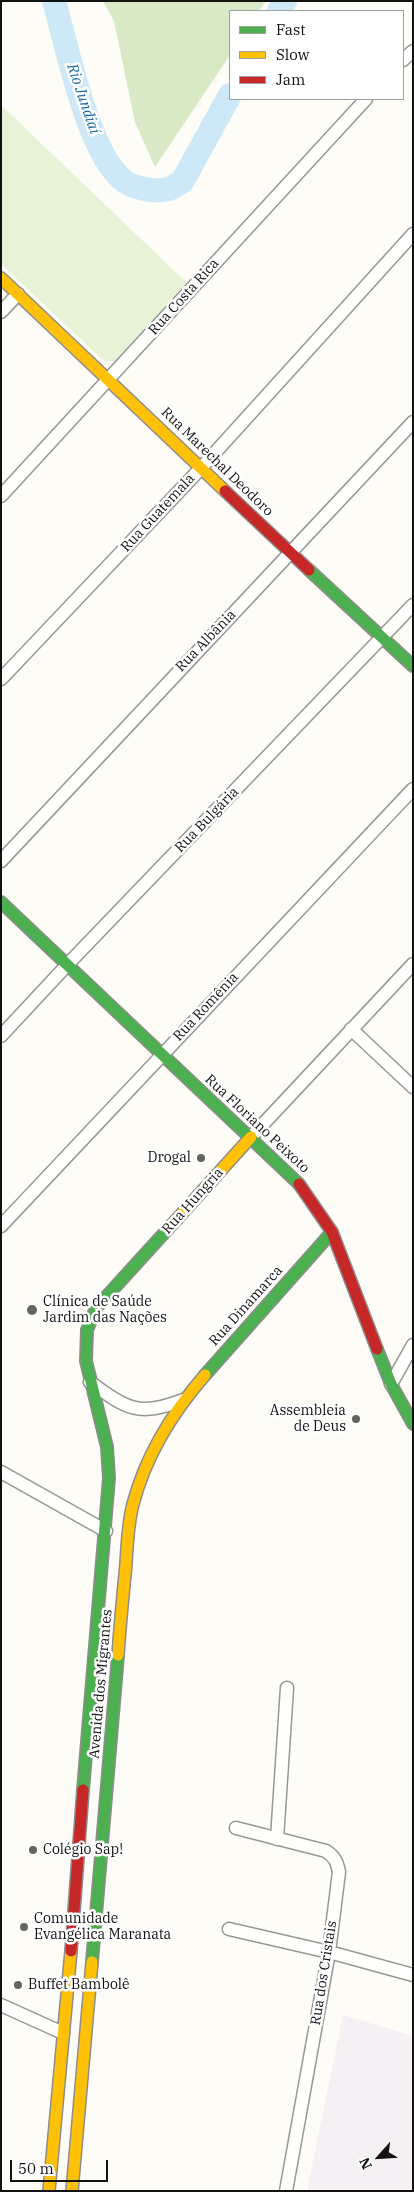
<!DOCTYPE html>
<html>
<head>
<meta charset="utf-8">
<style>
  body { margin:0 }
  #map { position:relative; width:414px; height:2192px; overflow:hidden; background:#fdfcf7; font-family:"IBM Plex Serif",serif }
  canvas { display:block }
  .frame { position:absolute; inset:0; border:2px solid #111; pointer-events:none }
  .legend { position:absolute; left:229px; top:10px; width:175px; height:90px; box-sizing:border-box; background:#fff; border:1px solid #a0a0a0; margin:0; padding:6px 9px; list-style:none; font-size:15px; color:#111 }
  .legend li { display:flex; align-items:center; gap:10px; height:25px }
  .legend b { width:25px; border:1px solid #a0a0a0 }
  .north { position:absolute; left:354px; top:2132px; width:50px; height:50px; -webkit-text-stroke:4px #fff; paint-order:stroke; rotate:244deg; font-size:14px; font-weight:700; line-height:20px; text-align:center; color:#111 }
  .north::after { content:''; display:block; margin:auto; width:18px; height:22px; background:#111; clip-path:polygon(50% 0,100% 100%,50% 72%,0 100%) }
  .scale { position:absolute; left:10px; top:2160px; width:98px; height:22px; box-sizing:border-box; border:2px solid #111; border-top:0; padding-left:6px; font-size:15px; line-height:18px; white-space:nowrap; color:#111; -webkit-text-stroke:4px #fff; paint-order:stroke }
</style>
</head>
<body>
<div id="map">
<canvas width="414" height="2192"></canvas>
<div class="frame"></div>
<ul class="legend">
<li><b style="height:6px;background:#4caf50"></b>Fast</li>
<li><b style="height:6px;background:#ffc107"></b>Slow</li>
<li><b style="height:6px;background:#c62828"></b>Jam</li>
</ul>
<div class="north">N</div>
<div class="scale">50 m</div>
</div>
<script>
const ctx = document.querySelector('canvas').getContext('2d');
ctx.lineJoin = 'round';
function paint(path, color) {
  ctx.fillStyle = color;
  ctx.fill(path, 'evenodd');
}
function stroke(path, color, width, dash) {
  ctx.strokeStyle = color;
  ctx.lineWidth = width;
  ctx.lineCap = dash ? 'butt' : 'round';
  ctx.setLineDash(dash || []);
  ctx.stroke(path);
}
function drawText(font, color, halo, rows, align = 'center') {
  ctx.font = font + ' "IBM Plex Serif",serif';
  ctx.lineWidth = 5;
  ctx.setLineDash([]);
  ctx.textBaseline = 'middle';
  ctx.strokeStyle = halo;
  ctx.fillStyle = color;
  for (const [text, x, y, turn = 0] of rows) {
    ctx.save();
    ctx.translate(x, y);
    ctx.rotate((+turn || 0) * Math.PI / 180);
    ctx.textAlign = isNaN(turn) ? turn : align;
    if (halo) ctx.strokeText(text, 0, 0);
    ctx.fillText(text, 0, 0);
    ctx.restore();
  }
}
paint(new Path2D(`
  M343,2015L413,2036V2191H307Z`), '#f5f0f3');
paint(new Path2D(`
  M1,105L187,283L118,361L111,362L104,361L1,264Z`), '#e7f3d7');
paint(new Path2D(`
  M103,1H266L259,11H230V55L155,167L135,122L114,21Z`), '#d8eac5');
stroke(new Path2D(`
  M54,1C67,46 88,154 124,181C134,188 156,193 168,189C173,188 177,184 182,182L230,95
  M279,11L285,1`), '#cde8f7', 24);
const street = new Path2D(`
  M403,60L413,51
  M1,312L18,294
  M1,496L366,99
  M1,679L202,467L413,234
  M1,861L413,422
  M351,1029L413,1087
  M1,1036L68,964L413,605
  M251,1137L413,964
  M1,1226L413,789
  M90,1382C127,1409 138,1417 183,1400
  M391,1384L413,1345
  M1,1472L106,1531
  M236,1828L326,1851C335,1857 337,1862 339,1872L329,1952L286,2191
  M277,1839L287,1688
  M229,1929L329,1952L413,1975
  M1,2005L63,2033`);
const fast = new Path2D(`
  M309,570L413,666
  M1,902L299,1184
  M377,1349L391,1384L413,1424
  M205,1375L332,1232
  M83,1790L109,1478L107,1447L86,1361L87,1330L96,1308L177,1219
  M92,1962L118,1655`);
const slow = new Path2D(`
  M1,278L225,491
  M177,1219L251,1137
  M118,1655C120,1625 123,1595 126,1564C127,1544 128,1523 133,1504C146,1455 172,1413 205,1375
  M49,2191L71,1951
  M72,2191L92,1962`);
const jam = new Path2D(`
  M225,491L309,570
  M299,1184L332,1232L377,1349
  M71,1951L83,1790`);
stroke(street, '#979795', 15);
stroke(fast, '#8e8d8b', 14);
stroke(slow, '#8e8d8b', 14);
stroke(jam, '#8e8d8b', 14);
stroke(street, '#fffffe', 12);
stroke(fast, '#4caf50', 11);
stroke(slow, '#ffc107', 11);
stroke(jam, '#c62828', 11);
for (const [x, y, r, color] of [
  [201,1158,5,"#646362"],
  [32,1310,6,"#646362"],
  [356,1419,5,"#646362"],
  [33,1850,5,"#646362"],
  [24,1927,5,"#646362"],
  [18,1985,5,"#646362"]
]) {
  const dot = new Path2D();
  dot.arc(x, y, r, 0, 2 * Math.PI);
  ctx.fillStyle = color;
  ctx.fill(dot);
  stroke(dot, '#fff', 2);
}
drawText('14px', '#111', '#fff', [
  ["Rua Costa Rica",184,297,-48],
  ["Rua Marechal Deodoro",217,462,44],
  ["Rua Guatemala",158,513,-47],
  ["Rua Albânia",206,641,-46],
  ["Rua Bulgária",207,820,-46],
  ["Rua Romênia",206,1007,-47],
  ["Rua Floriano Peixoto",257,1124,43],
  ["Rua Hungria",193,1201,-48],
  ["Rua Dinamarca",246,1306,-48],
  ["Avenida dos Migrantes",101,1684,-85],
  ["Rua dos Cristais",324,1973,-81]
]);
drawText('14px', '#111', '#fff', [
  ["Drogal",191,1158,"right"],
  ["Clínica de Saúde",43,1302],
  ["Jardim das Nações",43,1318],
  ["Assembleia",346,1411,"right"],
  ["de Deus",346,1427,"right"],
  ["Colégio Sap!",43,1850],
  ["Comunidade",34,1919],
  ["Evangélica Maranata",34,1935],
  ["Buffet Bambolê",28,1985]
], 'left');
drawText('italic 15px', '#1768a6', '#fff', [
  ["Rio Jundiaí",83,99,71]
]);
</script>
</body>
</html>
